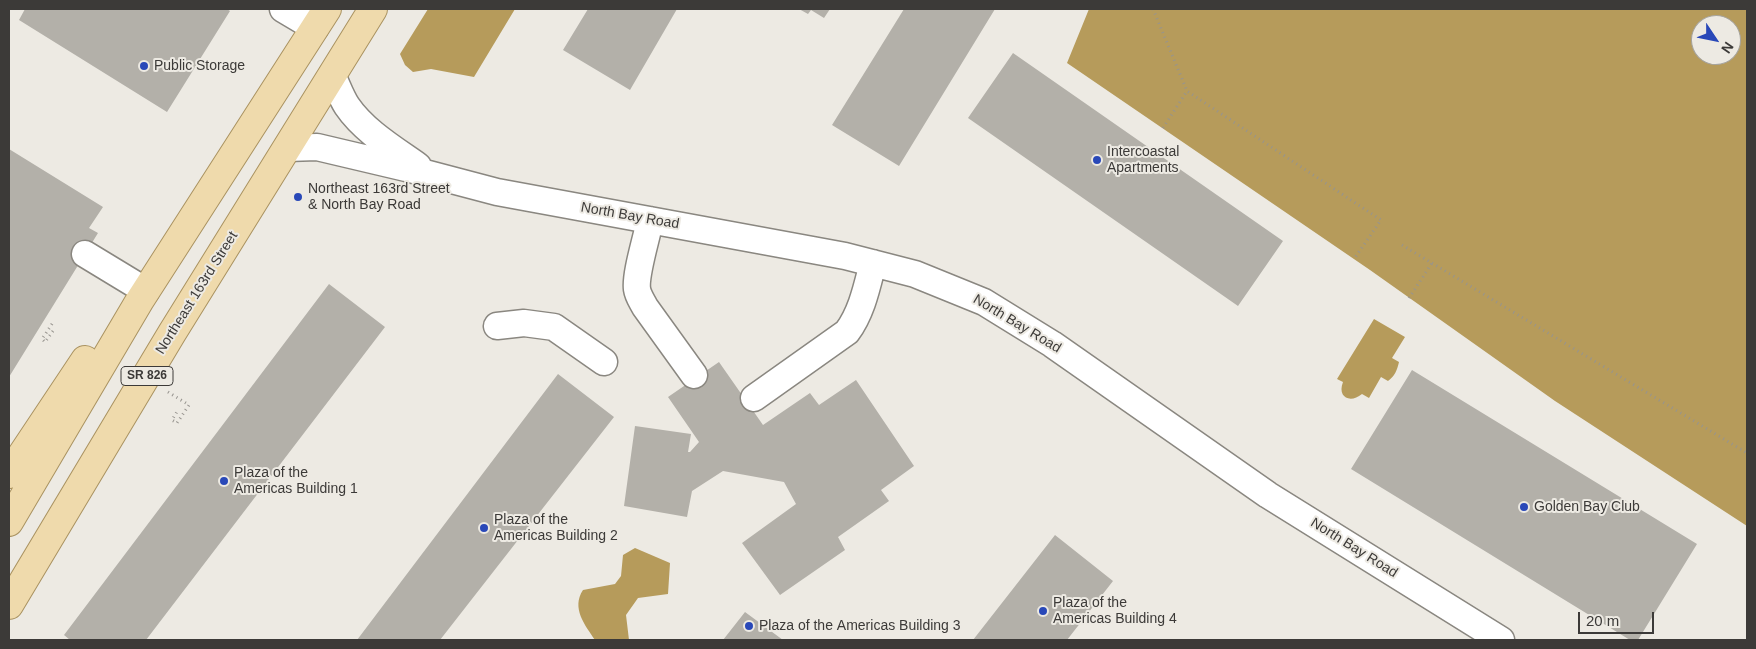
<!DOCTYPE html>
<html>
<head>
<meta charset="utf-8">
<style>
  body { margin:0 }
  #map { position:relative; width:1756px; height:649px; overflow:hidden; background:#edeae3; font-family:Arial,sans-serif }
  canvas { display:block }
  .frame { position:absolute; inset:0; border:10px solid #3c3a38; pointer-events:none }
  .north { position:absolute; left:1691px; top:15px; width:50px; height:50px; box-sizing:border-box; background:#edeae3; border:1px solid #a6a49f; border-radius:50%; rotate:124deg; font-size:14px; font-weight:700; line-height:20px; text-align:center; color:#3c3a38 }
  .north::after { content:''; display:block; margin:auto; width:18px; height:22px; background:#2948b8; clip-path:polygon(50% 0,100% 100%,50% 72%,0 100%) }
  .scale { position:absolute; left:1578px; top:612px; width:76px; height:22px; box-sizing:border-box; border:2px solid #3c3a38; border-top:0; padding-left:6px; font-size:15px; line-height:18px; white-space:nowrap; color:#3c3a38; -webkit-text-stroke:4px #edeae3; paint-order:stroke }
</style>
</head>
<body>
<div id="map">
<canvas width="1756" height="649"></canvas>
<div class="frame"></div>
<div class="north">N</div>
<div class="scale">20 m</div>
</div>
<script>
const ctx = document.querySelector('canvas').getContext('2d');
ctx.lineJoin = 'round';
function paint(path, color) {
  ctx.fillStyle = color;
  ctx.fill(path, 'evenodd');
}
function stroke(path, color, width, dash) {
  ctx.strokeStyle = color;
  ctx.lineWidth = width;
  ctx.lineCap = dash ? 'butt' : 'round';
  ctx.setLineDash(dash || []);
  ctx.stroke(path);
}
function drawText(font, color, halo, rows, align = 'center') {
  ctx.font = font + ' Arial,sans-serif';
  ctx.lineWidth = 4;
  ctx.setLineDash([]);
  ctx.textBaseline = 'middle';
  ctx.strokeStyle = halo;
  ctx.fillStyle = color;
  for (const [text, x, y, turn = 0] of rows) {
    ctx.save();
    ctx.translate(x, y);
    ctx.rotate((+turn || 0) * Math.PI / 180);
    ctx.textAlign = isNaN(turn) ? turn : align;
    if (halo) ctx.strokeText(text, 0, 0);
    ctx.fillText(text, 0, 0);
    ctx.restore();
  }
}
paint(new Path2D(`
  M428,9H515L474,77L431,69L413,72L405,65L400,54Z
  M1089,9H1747V526L1555,401L1370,270L1067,63ZM1701,25H1731V55H1701Z
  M1374,319L1405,337L1392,358L1399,362C1397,370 1395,376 1388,381L1381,377L1369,398L1362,394C1350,404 1337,397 1343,382L1337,379Z
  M635,548L670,563L668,594L638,598L626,615L629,640H595C585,625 571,608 583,590L615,584L621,576L623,555Z`), '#b69b5b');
paint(new Path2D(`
  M25,9H227L230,11L167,112L19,20Z
  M588,9H677L630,90L563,50Z
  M799,9H830L824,18L811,10L808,14Z
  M904,9H995L899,166L832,125Z
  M1013,53L1283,241L1238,306L968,118Z
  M9,149L103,207L89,228L98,233L9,377Z
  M329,284L385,327L146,640H70L64,635Z
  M719,362L763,425L810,393L819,405L856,380L914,466L881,490L889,501L838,537L845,550L780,595L742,543L796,504L784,482L723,471L692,491L687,517L624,506L635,426L691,434L688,452H690L699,442L668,397Z
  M1412,370L1697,544L1638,640H1630L1351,469Z
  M558,374L614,417L440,640H357Z
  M1055,535L1113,581L1067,640H973Z
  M745,612L783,640H723Z`), '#b3b0a9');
const minor = new Path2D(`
  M283,9L315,28
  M332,75C337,85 341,97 347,106C364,131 394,149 418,166
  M287,148L317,147L406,168L497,192L845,256L915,274L984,302L1052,344L1268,495L1501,640
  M650,220C647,237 635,274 637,289C638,296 642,301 645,307L694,375
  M85,254L146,291
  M497,326L524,323L554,327L604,362
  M754,398L847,332C862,312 867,286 873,263`);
const major = new Path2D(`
  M9,474L85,360
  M9,522L140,300L327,9
  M9,605L172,333L373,9`);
stroke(minor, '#8a8780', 29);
stroke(major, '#a99260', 30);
stroke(new Path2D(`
  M1153,9L1187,91L1381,220L1354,259
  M1163,128L1187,91
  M1402,245L1747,453
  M1409,298L1432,263
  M53,331L45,342L42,339L54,321
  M168,392L189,405L177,423L172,420L178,410`), '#97948f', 3, [1, 4]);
stroke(minor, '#fff', 26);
stroke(major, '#efdaac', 28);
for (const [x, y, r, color] of [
  [144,66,5,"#2948b8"],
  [1097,160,5,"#2948b8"],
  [298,197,5,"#2948b8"],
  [224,481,5,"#2948b8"],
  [1524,507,5,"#2948b8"],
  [484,528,5,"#2948b8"],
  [1043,611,5,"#2948b8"],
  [749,626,5,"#2948b8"]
]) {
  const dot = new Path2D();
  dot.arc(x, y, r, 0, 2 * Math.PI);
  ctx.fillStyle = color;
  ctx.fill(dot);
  stroke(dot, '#edeae3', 2);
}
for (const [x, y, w] of [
  [147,376,52]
]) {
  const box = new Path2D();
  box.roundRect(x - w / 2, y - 9.5, w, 19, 4);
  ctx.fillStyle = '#edeae3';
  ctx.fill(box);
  stroke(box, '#3c3a38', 1);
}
drawText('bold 12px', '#3c3a38', null, [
  ["SR 826",147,376]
]);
drawText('14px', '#3c3a38', '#edeae3', [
  ["Public Storage",154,66],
  ["Intercoastal",1107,152],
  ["Apartments",1107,168],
  ["Northeast 163rd Street",308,189],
  ["& North Bay Road",308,205],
  ["Plaza of the",234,473],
  ["Americas Building 1",234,489],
  ["Golden Bay Club",1534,507],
  ["Plaza of the",494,520],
  ["Americas Building 2",494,536],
  ["Plaza of the",1053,603],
  ["Americas Building 4",1053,619],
  ["Plaza of the Americas Building 3",759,626]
], 'left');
drawText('14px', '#3c3a38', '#edeae3', [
  ["North Bay Road",630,216,10],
  ["Northeast 163rd Street",197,293,-58],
  ["North Bay Road",1017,324,31],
  ["North Bay Road",1354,548,32]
]);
</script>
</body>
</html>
